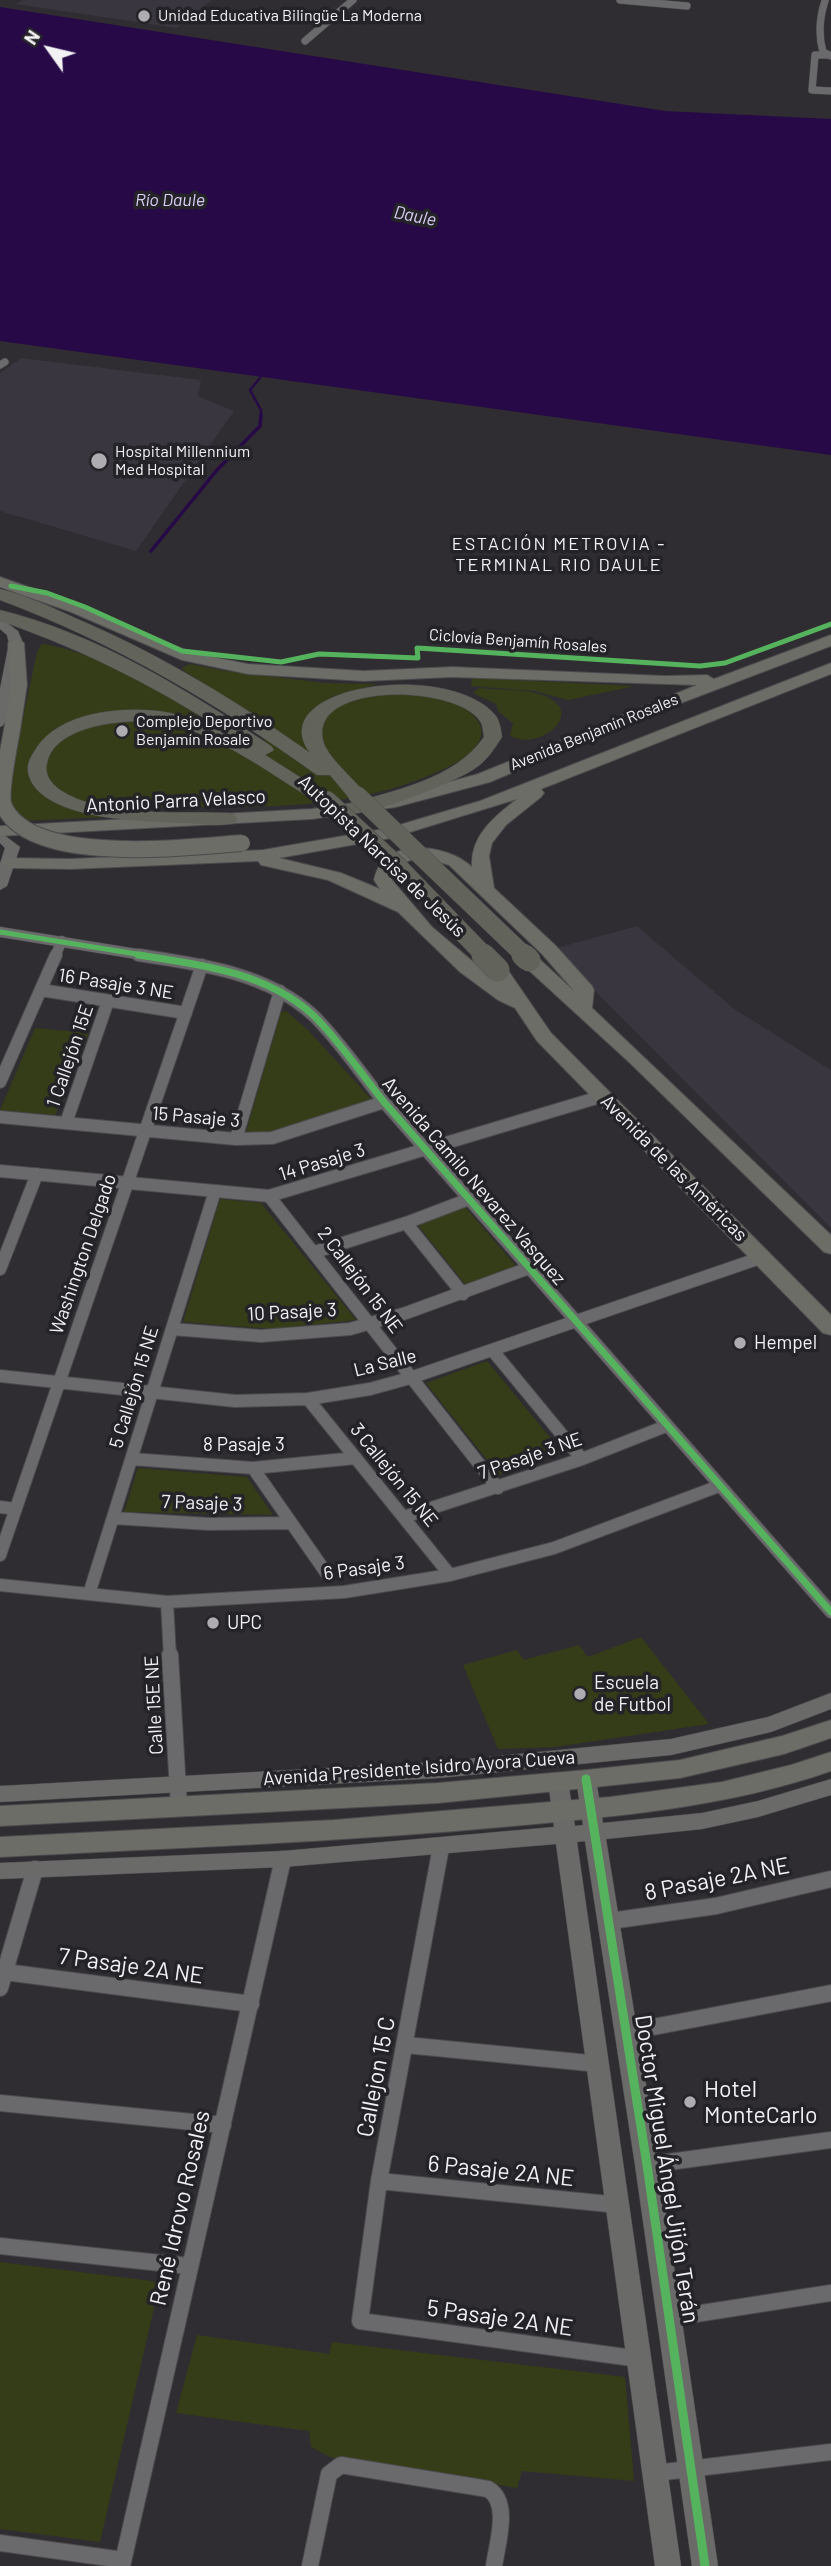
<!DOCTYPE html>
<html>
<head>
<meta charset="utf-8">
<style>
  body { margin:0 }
  #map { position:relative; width:831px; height:2566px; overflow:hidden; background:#2f2d31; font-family:Barlow,sans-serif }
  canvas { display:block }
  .north { position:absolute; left:14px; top:14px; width:70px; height:70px; -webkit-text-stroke:5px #242328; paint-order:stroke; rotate:304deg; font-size:19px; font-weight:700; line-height:28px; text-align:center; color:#f2f1f4 }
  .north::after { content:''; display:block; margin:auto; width:24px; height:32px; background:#f2f1f4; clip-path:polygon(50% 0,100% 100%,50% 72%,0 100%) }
</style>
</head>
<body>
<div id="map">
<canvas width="831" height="2566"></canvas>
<div class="north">N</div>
</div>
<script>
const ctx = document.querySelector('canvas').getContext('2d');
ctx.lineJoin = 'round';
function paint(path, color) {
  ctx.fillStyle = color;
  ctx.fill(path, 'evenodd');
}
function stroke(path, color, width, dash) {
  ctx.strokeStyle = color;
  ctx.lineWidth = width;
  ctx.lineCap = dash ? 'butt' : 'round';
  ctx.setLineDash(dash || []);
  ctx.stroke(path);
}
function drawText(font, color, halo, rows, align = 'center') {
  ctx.font = font + ' Barlow,sans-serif';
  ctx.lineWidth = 7;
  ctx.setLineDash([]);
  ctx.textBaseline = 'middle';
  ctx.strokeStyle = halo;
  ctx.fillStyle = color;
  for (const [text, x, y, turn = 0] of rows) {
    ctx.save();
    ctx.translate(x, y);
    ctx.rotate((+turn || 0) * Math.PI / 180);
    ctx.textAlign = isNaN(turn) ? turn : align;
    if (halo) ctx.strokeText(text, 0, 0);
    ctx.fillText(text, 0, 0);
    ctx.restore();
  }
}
paint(new Path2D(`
  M23,0H212L177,28L16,4Z
  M21,358L201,380L198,396L234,411L136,551L0,511V373Z
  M637,926L733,1008L831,1070V1228L553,949Z`), '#39363f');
paint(new Path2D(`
  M42,644C109,653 190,711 247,746L282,734L183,670V667L190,664L225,671L325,683L378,684L333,696L318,707C362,698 431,680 468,711C474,716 479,720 481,728C484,742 470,755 459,761C359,817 239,806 129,807L109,817L21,821L8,797V788L37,652Z
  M472,678L635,686L568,700L535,691L471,686Z
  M479,688C498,691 521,688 539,694C593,711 536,754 510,735L513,723L499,712L496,704L473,693Z
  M286,1011L307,1029L371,1099L275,1133L246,1132L281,1012Z
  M35,1028L89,1033L55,1115L0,1110Z
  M220,1199L261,1203L356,1320L272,1329L183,1322Z
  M465,1207L517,1267L466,1285L418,1225Z
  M487,1361L562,1452L499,1475L426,1383Z
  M138,1468L247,1477L273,1515L124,1512Z
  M641,1637L709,1724L555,1747L498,1749L463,1665L517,1650L524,1660L579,1645L588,1657Z
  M0,2262L160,2282L100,2542L0,2529Z
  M197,2335L329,2354L332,2342L625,2377L634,2481L522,2471L517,2488L330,2457L311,2447L309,2431L176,2413Z`), '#353d18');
paint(new Path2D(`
  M0,7L665,111L831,119V455L0,341Z`), '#270947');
stroke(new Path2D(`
  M260,378L250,390L261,410V417`), '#270947', 2.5);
stroke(new Path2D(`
  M151,551L217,470L260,426L261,415`), '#270947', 3.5);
const streetFar3 = new Path2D(`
  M620,0L687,6
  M825,1C819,19 818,34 823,52L831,56
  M305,41L353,0
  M828,55H815L812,90L831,91
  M0,365L5,362`);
const streetFar2 = new Path2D(`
  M0,932L149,956
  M55,956L62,941`);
const streetFar1 = new Path2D(`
  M138,955C198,964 266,972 313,1015C338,1039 362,1075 384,1102L831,1612
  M41,990L186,1013
  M0,1082L56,955
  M0,1117L236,1139L272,1138L384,1102
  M66,1123L108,1001
  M236,1139L280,991
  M0,1171L269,1196L603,1096
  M269,1196L498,1488
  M406,1223L463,1294
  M315,1252L406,1223L469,1199
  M0,1269L37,1174
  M172,1329L261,1336L350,1329L406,1313L529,1268
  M493,1351L582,1459
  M0,1376L235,1401L308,1399L370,1389L410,1378L763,1257
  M308,1399L450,1575
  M132,1459L253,1468L356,1458
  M253,1468L327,1574
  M0,1507L16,1509
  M404,1517L582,1459L666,1426
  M113,1518L209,1524L289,1523
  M0,1555L202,965
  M0,1585L167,1602L344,1592L450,1575L554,1548L719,1486
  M89,1594L215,1191
  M167,1602L170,1657`);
const street = new Path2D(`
  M170,1655L179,1807
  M441,1847L379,2181L360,2321L640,2359
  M610,1921L716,1906L831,1879
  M5,1972L251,2004
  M0,1988L35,1869
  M627,2032L831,1993
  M406,2045L599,2064
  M0,2103L223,2125
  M647,2165L831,2140
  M379,2181L619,2205
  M0,2246L189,2266
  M670,2318L831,2293
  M656,2473L831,2452
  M0,2543L123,2560
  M122,2566L283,1859
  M310,2566L329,2474L341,2465L488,2489C511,2502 497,2544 494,2566`);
const secondary = new Path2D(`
  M0,618L18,631L23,643L7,723L0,727V689L9,643L7,635L0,629Z
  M0,832L20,847L7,886L0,890V864L5,848L0,843Z
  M831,1693V1709L771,1732L671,1755L438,1778L0,1802V1786L438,1762L671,1739L768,1717Z
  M586,1771L593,1773L596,1779L603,1823L702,1813L758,1801L831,1779V1795L758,1817L702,1829L606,1839L659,2165L718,2566H692L635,2165L585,1841L577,1842L681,2566H655L556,1844L283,1867L0,1879V1863L283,1851L554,1827L548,1781L551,1775L558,1773L565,1775L568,1781L575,1826L583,1825L576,1779L579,1773Z`);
const primary = new Path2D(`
  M0,577L83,606L192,653L248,664L364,671L452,667L665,676L707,675L714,679L831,635V646L639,719L490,782L396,807L312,819L0,836V826L312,809L395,797L478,774L697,685L452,677L364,681L248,674L182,660L71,612L0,587Z
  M16,638L24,643L27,685L21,724L13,729L5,724L11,685L8,643Z
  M831,663V674L541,789L544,793L541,797L506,825L492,843L489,856L494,888L556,946L592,986L594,990L592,1008L831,1235V1254L824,1252L630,1063L522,964L520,960L522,956H536L575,992L542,954L449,865L435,861L411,860L397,865L394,870L392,880L432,927L497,982L489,970L491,966H505L551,1033L831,1315V1335L823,1333L537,1041L515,1008L498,1000L460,972L398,912L328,880L261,865L258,861L71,869L9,868L0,863L9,858L71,859L263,850L389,828L480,801ZM517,799C494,817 470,836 472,867C447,843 382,836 374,880L380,889L341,873L279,858L391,838Z
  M831,1720V1738L784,1754L680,1778L586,1788L438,1803L0,1826V1806L438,1783L586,1770L680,1760L782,1736Z
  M831,1752V1771C728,1807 621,1816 513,1826C343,1842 171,1848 0,1857V1837L334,1820L610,1797L722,1782L791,1765Z`);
const highway = new Path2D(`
  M0,589C26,595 51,607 75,618C158,653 237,701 310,753C261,685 450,659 496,716C500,722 501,730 502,737C494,749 487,761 474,769C455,782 367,818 346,813L344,809L346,805C394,790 454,780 484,737C483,732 483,725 480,721C455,684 310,682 323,740C326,757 356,780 366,795L364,799H350L330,775H317C218,704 115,643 0,600Z
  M0,610C98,634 189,691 271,746L274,750L265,755L336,800L334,804H320C273,776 224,737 170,724C137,717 55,722 47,763C44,775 51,783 60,790C102,818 179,811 228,813L235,815L237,819L235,823C220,827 202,824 187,823C149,822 37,821 28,772C27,764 30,758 34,752C57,710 128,705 170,713C194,718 218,729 239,741C165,691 85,650 0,621Z`);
stroke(streetFar3, '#4c4a4d', 8);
stroke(streetFar2, '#4c4a4d', 11);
stroke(streetFar1, '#4c4a4d', 14);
stroke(street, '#4c4a4d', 18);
stroke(secondary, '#4c4a4d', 1);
stroke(primary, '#4c4a4d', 2);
stroke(highway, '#4c4a4d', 1);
stroke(streetFar3, '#6a6a6c', 7);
stroke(streetFar2, '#6a6a6c', 10);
stroke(streetFar1, '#6a6a6c', 12);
stroke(street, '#6a6a6c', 16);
paint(secondary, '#6a6b69');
paint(primary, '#6b6d66');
paint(highway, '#62645b');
const primaryBridge = new Path2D(`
  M13,724C10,743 0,787 3,804C27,867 189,847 242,843`);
const highwayBridgeFar1 = new Path2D(`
  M357,795L525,956
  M327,800L399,867L485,956`);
const highwayBridge = new Path2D(`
  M483,955L498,970
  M523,955L529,960`);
stroke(primaryBridge, '#4c4a4d', 18, []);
stroke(highwayBridgeFar1, '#4c4a4d', 19, []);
stroke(highwayBridge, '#4c4a4d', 24, []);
stroke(primaryBridge, '#6b6d66', 16);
stroke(highwayBridgeFar1, '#62645b', 18);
stroke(highwayBridge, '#62645b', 23);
stroke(new Path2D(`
  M11,586L47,593L85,607L182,651L281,662L319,654L418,658L417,648L700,666L725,663L831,624
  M0,932L149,956`), '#56b35d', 5);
stroke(new Path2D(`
  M138,955C198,964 266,972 313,1015C338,1039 362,1075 384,1102L831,1612`), '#56b35d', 7);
stroke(new Path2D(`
  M586,1779L647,2165L705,2566`), '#56b35d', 9);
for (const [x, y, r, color] of [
  [144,16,7,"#aeacb0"],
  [99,461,9,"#aeacb0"],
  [122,731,7,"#aeacb0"],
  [740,1343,7,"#aeacb0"],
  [213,1623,7,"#aeacb0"],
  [580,1694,7,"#aeacb0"],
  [690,2102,7,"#aeacb0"]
]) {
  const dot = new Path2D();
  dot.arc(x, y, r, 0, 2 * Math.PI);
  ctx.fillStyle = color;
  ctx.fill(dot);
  stroke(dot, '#242328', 2.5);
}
drawText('16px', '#f2f1f4', '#242328', [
  ["Unidad Educativa Bilingüe La Moderna",158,16],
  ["Hospital Millennium",115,452],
  ["Med Hospital",115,470],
  ["Complejo Deportivo",136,722],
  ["Benjamín Rosale",136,740]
], 'left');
drawText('16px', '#f2f1f4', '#242328', [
  ["Ciclovía Benjamín Rosales",518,641,4],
  ["Avenida Benjamín Rosales",594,732,-22]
]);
drawText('italic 18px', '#dbcef7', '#242328', [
  ["Río Daule",170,200],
  ["Daule",415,216,11]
]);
ctx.letterSpacing = '2px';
drawText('18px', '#f2f1f4', '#242328', [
  ["ESTACIÓN METROVIA -",559,544],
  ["TERMINAL RIO DAULE",559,565]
]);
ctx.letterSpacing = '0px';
drawText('19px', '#f2f1f4', '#242328', [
  ["Antonio Parra Velasco",176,801,-3],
  ["Autopista Narcisa de Jesús",382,856,44],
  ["16 Pasaje 3 NE",116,984,9],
  ["1 Callejón 15E",70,1056,-71],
  ["15 Pasaje 3",196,1117,5],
  ["14 Pasaje 3",322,1162,-17],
  ["Avenida de las Américas",674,1168,45],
  ["Avenida Camilo Nevarez Vasquez",474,1181,49],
  ["Washington Delgado",83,1254,-71],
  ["2 Callejón 15 NE",360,1280,53],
  ["10 Pasaje 3",292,1312,-3],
  ["La Salle",385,1363,-14],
  ["5 Callejón 15 NE",134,1387,-73],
  ["8 Pasaje 3",244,1445],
  ["7 Pasaje 3 NE",530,1456,-19],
  ["3 Callejón 15 NE",394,1475,51],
  ["7 Pasaje 3",202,1503,2],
  ["6 Pasaje 3",364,1568,-8],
  ["Calle 15E NE",154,1705,-93],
  ["Avenida Presidente Isidro Ayora Cueva",419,1768,-4]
]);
drawText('19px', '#f2f1f4', '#242328', [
  ["Hempel",754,1343],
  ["UPC",227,1623],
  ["Escuela",594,1683],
  ["de Futbol",594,1705]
], 'left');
drawText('23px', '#f2f1f4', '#242328', [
  ["8 Pasaje 2A NE",717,1879,-11],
  ["7 Pasaje 2A NE",131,1966,8],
  ["Callejon 15 C",376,2077,-79],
  ["Doctor Miguel Ángel Jijón Terán",667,2169,81],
  ["6 Pasaje 2A NE",501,2171,6],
  ["René Idrovo Rosales",180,2208,-77],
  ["5 Pasaje 2A NE",500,2318,8]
]);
drawText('23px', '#f2f1f4', '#242328', [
  ["Hotel",704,2089],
  ["MonteCarlo",704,2115]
], 'left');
</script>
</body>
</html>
